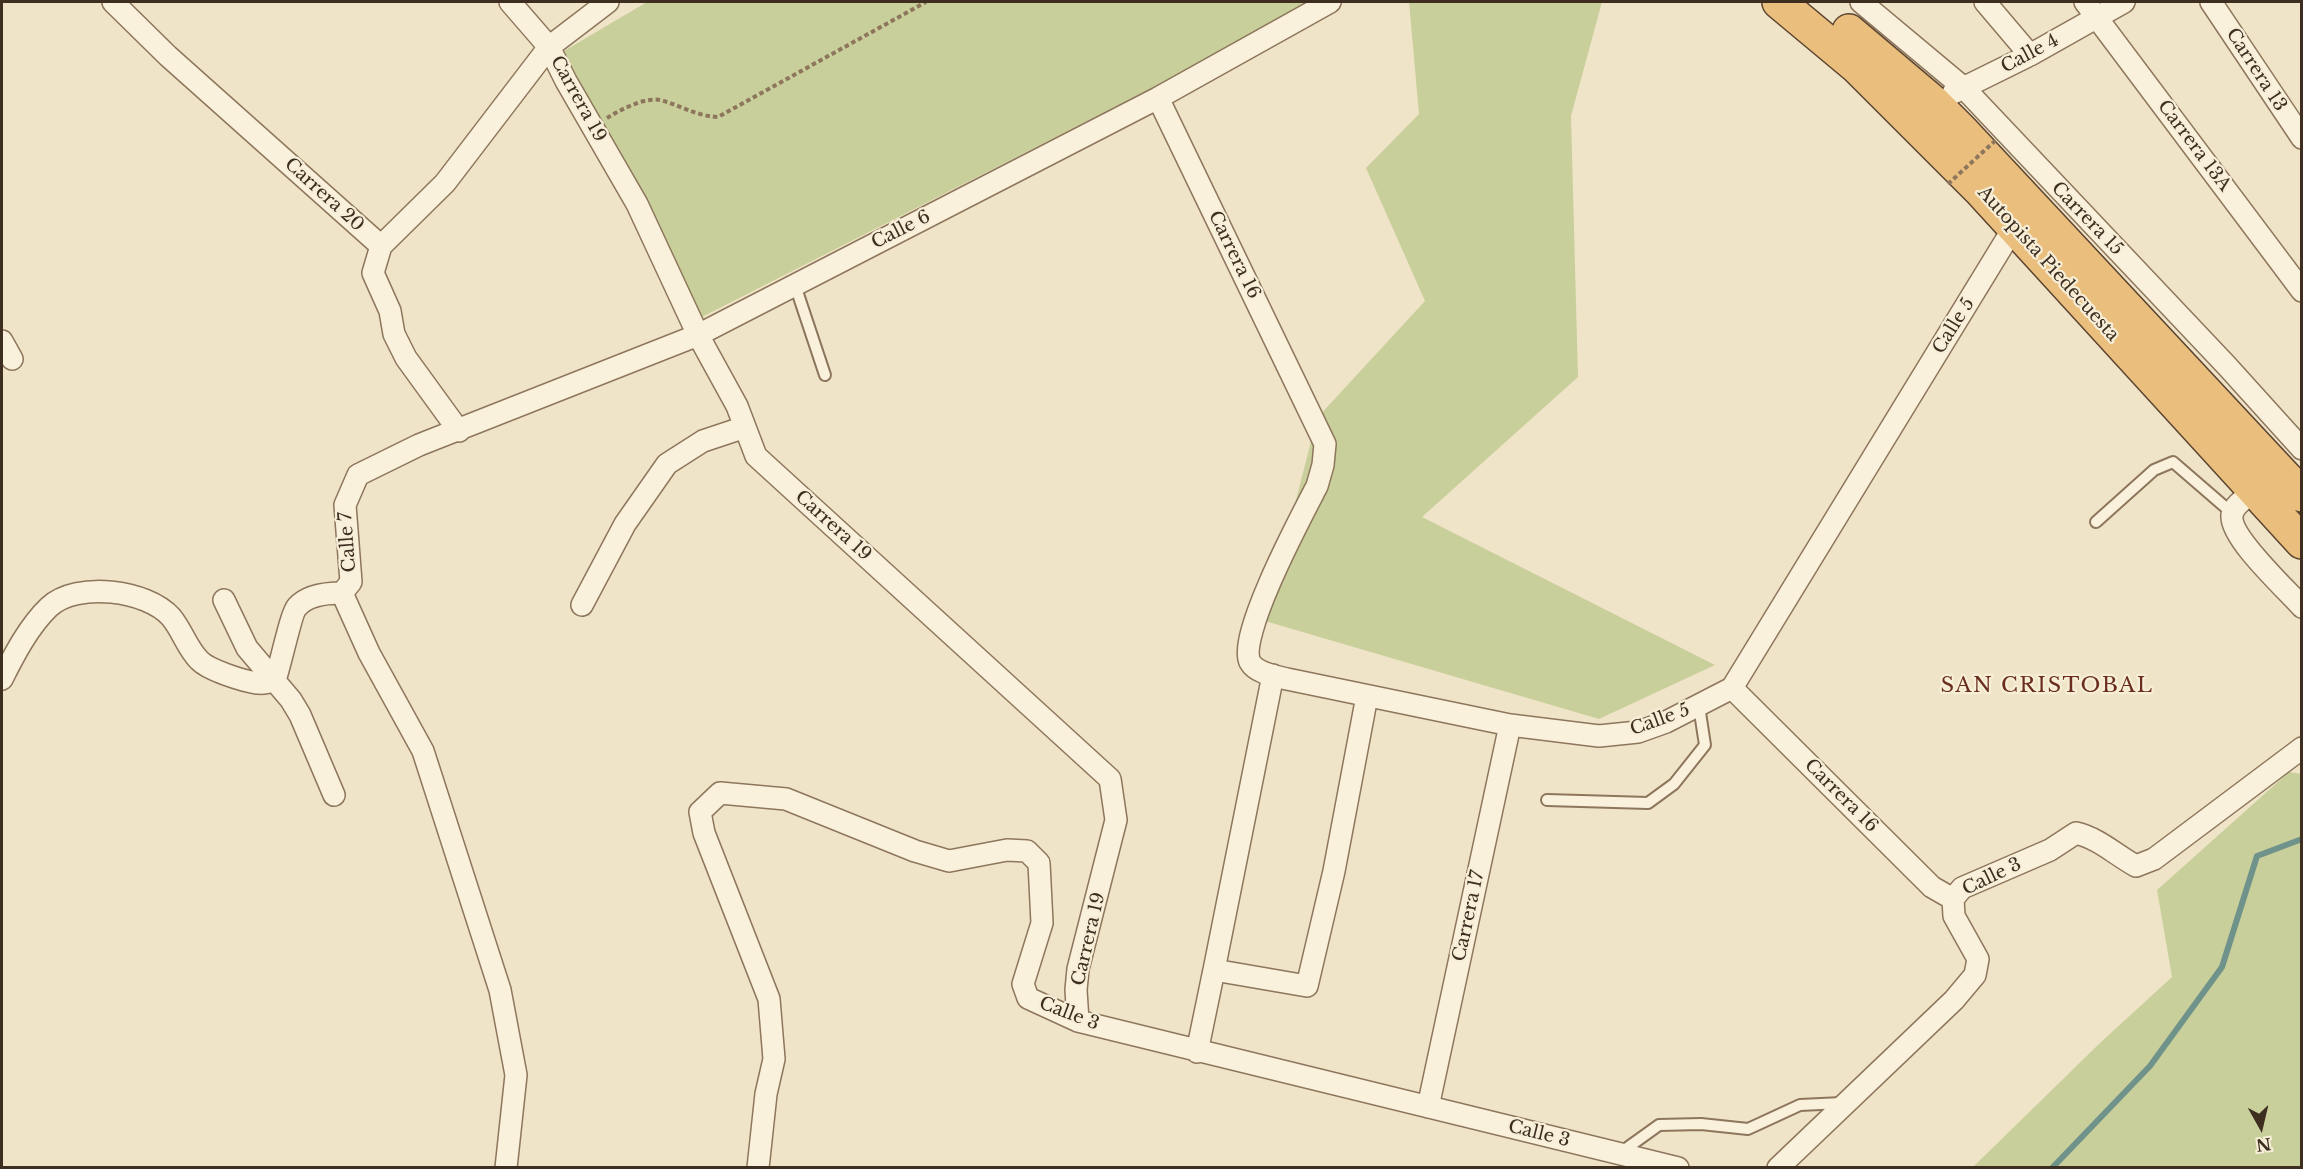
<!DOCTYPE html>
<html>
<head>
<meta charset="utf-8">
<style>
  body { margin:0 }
  #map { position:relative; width:2303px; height:1169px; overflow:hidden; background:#f0e4c8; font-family:"Libre Baskerville",serif }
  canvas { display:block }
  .frame { position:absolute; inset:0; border:3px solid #3d2e20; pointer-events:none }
  .north { position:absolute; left:2231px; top:1097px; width:60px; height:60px; -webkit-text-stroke:4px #f7eed8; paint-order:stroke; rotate:172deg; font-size:16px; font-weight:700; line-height:24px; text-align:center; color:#3d2e20 }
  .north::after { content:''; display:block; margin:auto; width:21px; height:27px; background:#3d2e20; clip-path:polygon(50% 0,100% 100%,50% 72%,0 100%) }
</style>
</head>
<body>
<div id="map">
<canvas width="2303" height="1169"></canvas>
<div class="frame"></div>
<div class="north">N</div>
</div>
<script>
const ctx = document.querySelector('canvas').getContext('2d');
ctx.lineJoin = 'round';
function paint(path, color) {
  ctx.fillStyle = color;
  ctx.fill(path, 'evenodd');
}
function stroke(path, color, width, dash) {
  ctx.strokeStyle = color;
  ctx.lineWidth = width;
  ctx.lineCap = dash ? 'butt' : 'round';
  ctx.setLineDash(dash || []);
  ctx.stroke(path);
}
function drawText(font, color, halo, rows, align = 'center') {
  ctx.font = font + ' "Libre Baskerville",serif';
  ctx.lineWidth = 4.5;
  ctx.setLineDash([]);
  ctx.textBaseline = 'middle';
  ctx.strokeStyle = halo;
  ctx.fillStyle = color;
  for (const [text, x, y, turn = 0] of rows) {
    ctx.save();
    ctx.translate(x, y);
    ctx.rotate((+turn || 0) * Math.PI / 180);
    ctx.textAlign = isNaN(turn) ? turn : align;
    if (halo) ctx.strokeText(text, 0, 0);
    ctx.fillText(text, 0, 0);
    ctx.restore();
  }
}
paint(new Path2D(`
  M647,2H1321L702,317L564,51Z
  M1409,2H1602L1571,116L1578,377L1422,517L1715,665L1599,719L1265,621L1317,418L1425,301L1366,168L1419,114Z
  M2289,772L2302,774L2301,1167H1973L2101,1042L2172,977L2157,890Z`), '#c9cf9b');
stroke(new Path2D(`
  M2052,1168L2150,1066L2222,967L2257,856L2302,839`), '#6f938a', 6);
const service = new Path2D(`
  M795,285L825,375
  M2096,522L2154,470L2173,462L2232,513
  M1547,800L1648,803L1674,784L1705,745L1699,706
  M1620,1153L1659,1125L1701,1124L1748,1129L1800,1105L1842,1103`);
const minor = new Path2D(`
  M113,2L168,56L381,246L373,273L390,311L394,334L406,358L459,431
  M510,2L549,47L566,81L637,204L698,335L737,406L756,456L1110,779L1116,820L1078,969L1076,990L1078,1021
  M1861,2L1964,88L2227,366L2302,449
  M1985,2L2030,55
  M2085,2L2302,291
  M2211,2L2302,138
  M1953,93L2030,55L2124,2
  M1158,98L1325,444L1323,465L1317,486C1302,515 1237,636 1250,662C1256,673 1275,676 1287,679L1510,725L1599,736L1638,732L1666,722L1732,688L2014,227
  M381,246L445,183L549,47L608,2
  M2,341L12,359
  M2254,492C2246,498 2234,504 2232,515C2229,537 2286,589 2302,607
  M342,593L369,653L423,751L500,990L516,1075L506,1168
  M224,600L247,648L291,700L300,715L334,795
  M582,605L625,524L667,464L703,441L745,427
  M1273,675L1214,970L1307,986L1334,871L1367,696
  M2,679C14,655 29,626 49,607C77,581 147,590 171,617C182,630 187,648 199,660C208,670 243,681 257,683C263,684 270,682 275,680
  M275,680C280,667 291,613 297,607C307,595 328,593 342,593L351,582L345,505L358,475L419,445L698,335L1158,98L1330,2
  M1732,688L1932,887L1953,899
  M1197,1052L1214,970
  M1428,1107L1510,725
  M758,1168L766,1094L774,1059L769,999L704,833L700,812L720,793L786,799L915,851L949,861L1007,850L1027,851L1039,863L1042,923L1023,984L1028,998L1078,1021L1678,1168
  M1778,1168L1954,1000L1975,975L1978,959L1954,916L1953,899L1962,888L2050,850L2076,833C2098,838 2116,855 2136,866L2154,859L2302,748`);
const trunk = new Path2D(`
  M1779,2L1857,67L1981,191L2302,542
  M1849,31L1933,102L1963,132L2302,495`);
stroke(service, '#8d765c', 14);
stroke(minor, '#8d765c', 24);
stroke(trunk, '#5b4430', 36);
stroke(new Path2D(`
  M607,118C620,110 644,97 660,100C680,105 696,116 718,117L926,2`), '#8d765c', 4, [4.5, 3]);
stroke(service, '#faf1dc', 10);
stroke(minor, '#faf1dc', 21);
stroke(trunk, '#eabe7c', 33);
stroke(new Path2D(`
  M1948,184L1997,139`), '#8d765c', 4, [4.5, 3]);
drawText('18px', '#3d2e20', '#f7eed8', [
  ["Calle 4",2030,54,-28],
  ["Carrera 13",2256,70,57],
  ["Carrera 19",578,99,61],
  ["Carrera 13A",2194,146,53],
  ["Carrera 20",324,195,42],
  ["Carrera 15",2087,219,46],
  ["Calle 6",901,230,-27],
  ["Carrera 16",1234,255,64],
  ["Autopista Piedecuesta",2048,264,48],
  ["Calle 5",1954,326,-58],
  ["Carrera 19",833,526,42],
  ["Calle 7",348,542,-94],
  ["Calle 5",1660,720,-20],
  ["Carrera 16",1841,796,45],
  ["Calle 3",1992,877,-26],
  ["Carrera 17",1469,916,-78],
  ["Carrera 19",1089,939,-77],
  ["Calle 3",1069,1014,21],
  ["Calle 3",1539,1134,14]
]);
ctx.letterSpacing = '1.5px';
drawText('21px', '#6b2e1e', '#f7eed8', [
  ["SAN CRISTOBAL",2047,686]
]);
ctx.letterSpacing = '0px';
</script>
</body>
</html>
